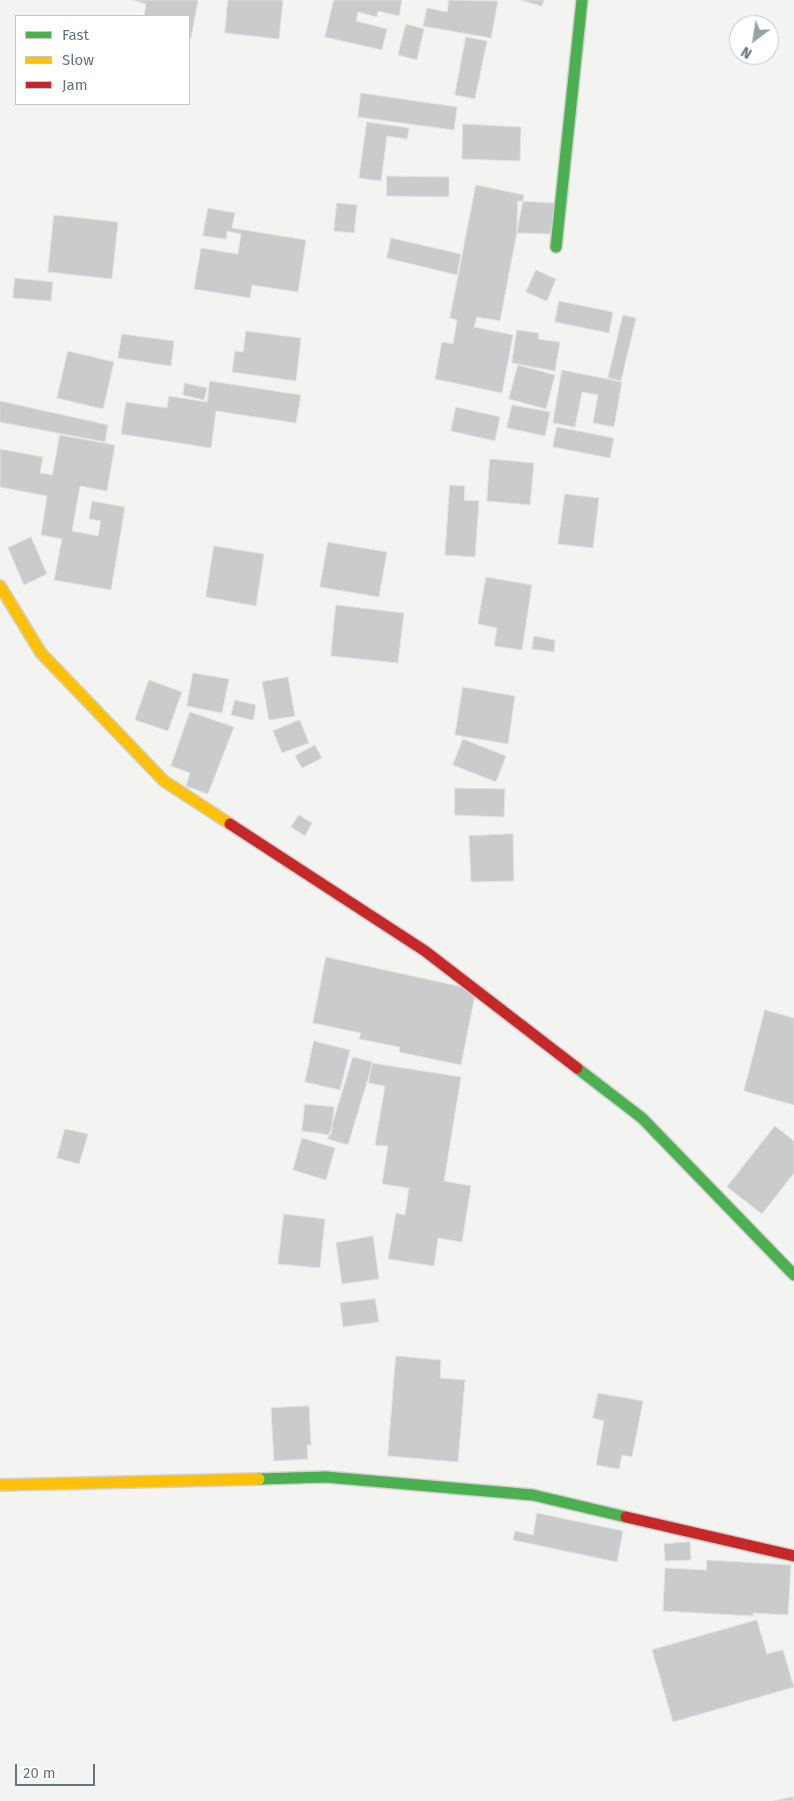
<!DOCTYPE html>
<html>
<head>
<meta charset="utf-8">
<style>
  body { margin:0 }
  #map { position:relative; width:794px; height:1801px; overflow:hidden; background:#f3f3f1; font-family:"Fira Sans",sans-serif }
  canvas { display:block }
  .legend { position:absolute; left:15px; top:15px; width:175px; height:90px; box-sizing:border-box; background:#fff; border:1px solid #c1c8cc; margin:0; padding:6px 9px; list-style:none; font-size:15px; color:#657580 }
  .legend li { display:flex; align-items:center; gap:10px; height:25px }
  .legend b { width:25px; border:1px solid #c1c8cc }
  .north { position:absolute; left:729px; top:15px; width:50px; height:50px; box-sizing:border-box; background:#fff; border:1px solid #c1c8cc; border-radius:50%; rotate:211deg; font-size:14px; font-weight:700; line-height:20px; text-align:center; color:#657580 }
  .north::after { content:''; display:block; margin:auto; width:18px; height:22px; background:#97a1a8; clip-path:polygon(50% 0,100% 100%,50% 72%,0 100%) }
  .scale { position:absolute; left:15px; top:1764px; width:80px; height:22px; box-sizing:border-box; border:2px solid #657580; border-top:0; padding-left:6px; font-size:15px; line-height:18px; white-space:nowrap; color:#657580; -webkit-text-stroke:4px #fff; paint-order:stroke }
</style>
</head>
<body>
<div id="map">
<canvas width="794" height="1801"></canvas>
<ul class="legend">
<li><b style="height:6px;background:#4caf50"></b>Fast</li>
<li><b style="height:6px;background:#ffc107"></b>Slow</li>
<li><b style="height:6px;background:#c62828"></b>Jam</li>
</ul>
<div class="north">N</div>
<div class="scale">20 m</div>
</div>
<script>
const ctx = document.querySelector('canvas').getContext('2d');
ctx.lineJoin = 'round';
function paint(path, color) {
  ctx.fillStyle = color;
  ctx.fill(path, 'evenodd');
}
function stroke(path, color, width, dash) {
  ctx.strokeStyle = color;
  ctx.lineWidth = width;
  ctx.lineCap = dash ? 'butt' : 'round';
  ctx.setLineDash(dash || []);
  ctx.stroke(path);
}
const building = new Path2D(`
  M132,0H198L191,38L189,37V16H144L146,4Z
  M228,0H283L279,39L225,33Z
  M334,0H402L399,16L378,11L377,17L358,12L356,21L387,29L382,50L325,37Z
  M449,0L498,1L491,38L423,26L427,8L447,12Z
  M521,0H544L542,6Z
  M406,24L424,29L417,60L398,55Z
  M466,37L487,41L475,99L455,95Z
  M361,93L457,107L454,130L358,117Z
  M367,122L409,128L407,139L387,136L381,181L359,178Z
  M463,124L521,127L520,161L462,159Z
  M387,176L449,177V197L387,196Z
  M476,185L524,195L500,321L477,317L474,327L513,335L502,393L435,379L442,342L453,344L457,320L450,318Z
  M518,201L554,203L552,234L517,233Z
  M337,203L357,205L354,233L334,231Z
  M208,208L235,213L232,228L306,240L298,292L252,285L250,298L194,289L201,248L238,254L241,234L227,231L226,239L203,236Z
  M54,215L118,222L112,279L48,272Z
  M391,238L461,254L457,275L387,258Z
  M536,270L556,279L547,301L526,292Z
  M15,278L53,282L51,301L13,298Z
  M559,301L613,312L609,333L555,322Z
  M623,315L636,318L621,381L608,378Z
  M517,330L539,333L538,339L560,342L555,371L512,363Z
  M246,331L301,338L296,381L232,372L235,351L243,352Z
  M122,334L174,341L171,366L118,358Z
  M68,351L114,362L103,409L57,398Z
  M518,365L555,375L546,409L509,399Z
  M562,370L622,382L614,427L593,423L598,395L582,392L575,427L553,423Z
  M210,381L301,395L296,423L216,411L211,448L121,434L126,402L167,408L169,396L207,402Z
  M185,383L207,388L204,400L183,395Z
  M0,401L108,425L105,442L0,422Z
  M512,405L550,412L545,436L507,428Z
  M456,407L500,417L495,441L451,431Z
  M557,427L614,438L610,458L553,447Z
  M60,435L115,445L107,491L80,486L72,531L98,536L101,521L89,519L92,501L125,507L111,590L54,580L62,539L41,535L47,496L0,487V449L43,457L40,473L52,475Z
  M490,459L534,463L530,505L487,501Z
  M450,485L465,486L464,500L479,501L475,557L445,555Z
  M565,494L599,498L593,548L558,544Z
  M31,537L47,574L24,585L8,548Z
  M328,542L387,552L379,597L320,587Z
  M214,546L264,554L256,606L206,597Z
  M486,577L532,585L522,650L494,646L497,628L478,624Z
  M336,605L404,613L398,663L331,656Z
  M534,636L555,640L554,652L532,649Z
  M193,673L229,679L222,713L187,706Z
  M288,677L295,716L269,720L262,682Z
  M149,680L182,692L168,731L135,720Z
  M463,687L515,696L508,744L455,735Z
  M235,700L256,705L253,720L231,715Z
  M190,712L234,727L208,794L186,786L190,773L171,766Z
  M300,720L309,743L282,753L273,731Z
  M463,739L506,756L496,782L453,765Z
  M315,745L322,758L302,768L295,756Z
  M455,788L505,789L504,817L455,815Z
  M299,815L312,823L305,836L291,827Z
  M513,834L514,881L471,882L469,836Z
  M326,957L476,990L461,1065L399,1052L400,1047L359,1039L361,1033L313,1023Z
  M765,1010L794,1018V1105L744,1091Z
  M314,1041L350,1050L340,1090L305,1082Z
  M353,1057L373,1062L348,1145L328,1139Z
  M372,1063L461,1077L444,1181L471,1186L462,1242L438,1238L434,1266L388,1259L396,1213L405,1215L409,1188L382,1184L388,1146L375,1145L385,1086L369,1083Z
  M305,1104L334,1107L331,1135L302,1131Z
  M775,1126L794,1141V1173L762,1214L727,1187Z
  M65,1129L88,1134L79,1164L57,1158Z
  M302,1138L335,1148L326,1180L293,1170Z
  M284,1214L325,1219L320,1268L278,1264Z
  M373,1236L379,1279L342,1284L336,1243Z
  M375,1299L379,1322L343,1327L340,1303Z
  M396,1356L441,1360L440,1378L465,1380L458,1462L388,1456Z
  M598,1393L643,1401L632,1457L622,1455L619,1469L596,1465L604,1421L593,1418Z
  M309,1406L311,1445H307L308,1459L274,1461L271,1408Z
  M537,1513L623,1531L617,1562L513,1540L515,1531L533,1535Z
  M690,1542L691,1560L665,1561L664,1544Z
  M707,1560L791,1565L788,1615L753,1613V1616L663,1611L665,1568L706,1570Z
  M757,1620L767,1654L783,1650L794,1687L673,1722L652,1650Z
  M793,1797L794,1801H773Z`);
paint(building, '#cacbcc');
stroke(building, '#e2e2e1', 1);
const fast = new Path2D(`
  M556,247L582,0
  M577,1068L642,1118L794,1275
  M259,1479L326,1477L533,1495L626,1517`);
const slow = new Path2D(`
  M0,586L41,653L164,781L230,824
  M0,1485L259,1479`);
const jam = new Path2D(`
  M230,824L425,951L577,1068
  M626,1517L794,1556`);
stroke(fast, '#d0d1d1', 14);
stroke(slow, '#d0d1d1', 14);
stroke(jam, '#d0d1d1', 14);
stroke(fast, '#4caf50', 11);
stroke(slow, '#ffc107', 11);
stroke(jam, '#c62828', 11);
</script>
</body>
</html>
